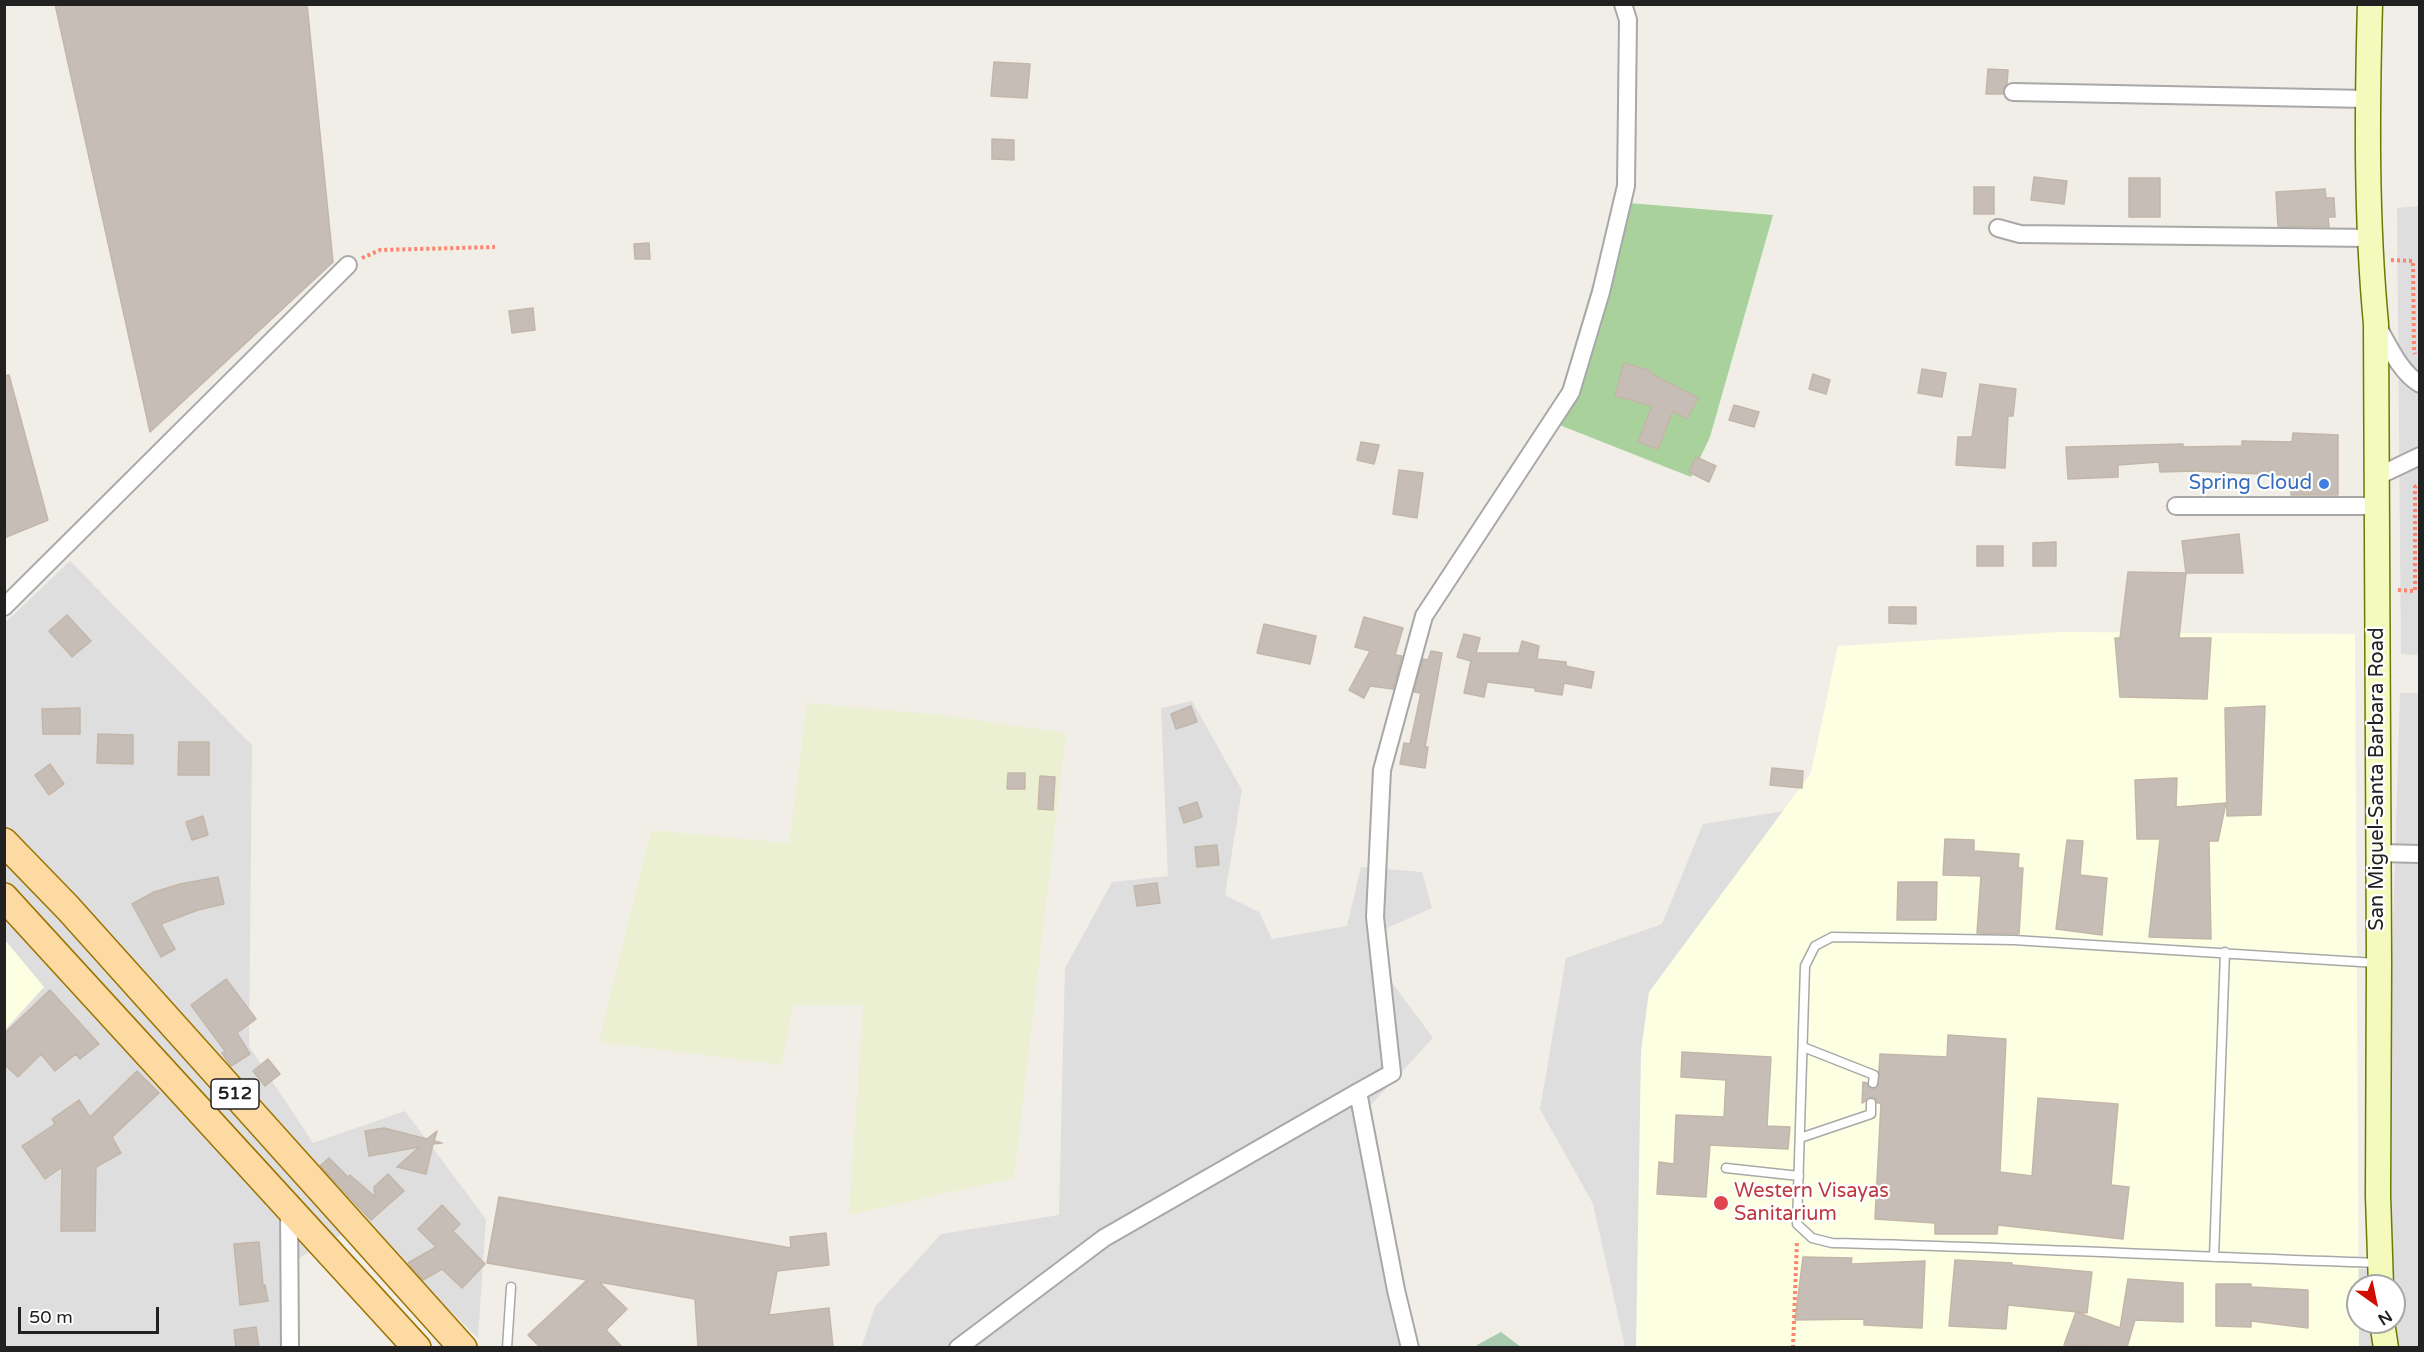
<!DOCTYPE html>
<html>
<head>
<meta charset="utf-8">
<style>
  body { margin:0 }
  #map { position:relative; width:2424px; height:1352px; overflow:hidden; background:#f1eee7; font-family:"Varela Round",sans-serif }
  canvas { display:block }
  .frame { position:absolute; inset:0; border:6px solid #212121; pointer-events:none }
  .north { position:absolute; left:2346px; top:1274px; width:60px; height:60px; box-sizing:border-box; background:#fff; border:2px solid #a6a6a6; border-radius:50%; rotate:147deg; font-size:16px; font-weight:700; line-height:24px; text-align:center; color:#212121 }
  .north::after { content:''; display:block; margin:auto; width:21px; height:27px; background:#d10c00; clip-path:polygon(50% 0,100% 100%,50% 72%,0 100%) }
  .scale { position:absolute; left:18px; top:1307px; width:141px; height:27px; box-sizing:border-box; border:3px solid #212121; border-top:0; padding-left:8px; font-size:18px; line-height:21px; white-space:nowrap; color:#212121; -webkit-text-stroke:4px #fff; paint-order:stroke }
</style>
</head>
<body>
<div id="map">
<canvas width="2424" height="1352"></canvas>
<div class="frame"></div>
<div class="north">N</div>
<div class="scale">50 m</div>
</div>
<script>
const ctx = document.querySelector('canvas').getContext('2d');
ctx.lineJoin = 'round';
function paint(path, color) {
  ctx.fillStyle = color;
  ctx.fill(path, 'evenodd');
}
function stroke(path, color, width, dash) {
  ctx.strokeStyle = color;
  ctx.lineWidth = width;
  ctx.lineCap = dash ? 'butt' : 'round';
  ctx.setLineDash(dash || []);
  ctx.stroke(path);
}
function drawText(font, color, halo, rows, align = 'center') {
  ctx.font = font + ' "Varela Round",sans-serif';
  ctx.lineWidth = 4.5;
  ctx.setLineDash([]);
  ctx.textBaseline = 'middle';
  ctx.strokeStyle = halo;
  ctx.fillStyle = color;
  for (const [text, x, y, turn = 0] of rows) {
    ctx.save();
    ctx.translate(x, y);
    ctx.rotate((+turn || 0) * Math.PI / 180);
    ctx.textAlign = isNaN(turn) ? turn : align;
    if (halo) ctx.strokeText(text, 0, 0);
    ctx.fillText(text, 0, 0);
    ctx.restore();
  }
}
paint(new Path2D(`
  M2419,206V655L2401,654L2397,208Z
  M70,561L252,745L249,1046L313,1143L405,1111L486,1219L478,1338L361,1224L286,1265L289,1347L5,1348V623Z
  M2400,693H2419V1347H1625L1593,1204L1540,1109L1566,958L1662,924L1703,824L1785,811L1846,1251L2391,1270L2388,1089ZM2358,1286H2394V1322H2358Z
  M1192,701L1242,790L1225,895L1259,912L1272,939L1347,926L1361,867L1422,872L1432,908L1378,932L1382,969L1433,1038L1355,1122L1404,1347L984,1348L968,1338L954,1347L861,1348L875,1307L941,1234L1059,1215L1065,968L1112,882L1168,876L1161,708Z`), '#dfdede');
paint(new Path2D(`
  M2060,632L2355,634L2359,1347L1636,1348L1641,1051L1649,992L1811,773L1838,646Z
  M5,940L44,987L5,1030H4Z`), '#fdffe2');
paint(new Path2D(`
  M807,703L943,715L1066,733L1014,1178L849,1215L863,1005H793L782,1065L599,1042L651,830L789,843Z`), '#ecf0d3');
paint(new Path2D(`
  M1617,202L1773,215L1710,437L1691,477L1552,422Z`), '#a8d19c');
paint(new Path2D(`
  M1501,1332L1521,1347H1477V1345Z`), '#a8caaf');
const building = new Path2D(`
  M55,4H307L333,262L150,432Z
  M994,62L1030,64L1027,98L991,96Z
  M1988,69L2008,70L2007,84L2004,87L2003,94H1986Z
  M992,139L1014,140V160L992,159Z
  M2034,177L2067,181L2064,204L2031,200Z
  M2129,178H2160V217H2129Z
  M1974,187H1994V214H1974Z
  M2325,189L2326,198H2334L2335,217H2328L2329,227L2278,226L2276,192Z
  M649,243L650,259H635L634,244Z
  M533,308L535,330L512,333L509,311Z
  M1624,363L1651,371L1650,373L1698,398L1687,419L1673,411L1658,449L1638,442L1652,406L1615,396Z
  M1922,369L1946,373L1942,397L1918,393Z
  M1813,374L1830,380L1826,394L1809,389Z
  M9,375L48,520L4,538V376Z
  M1980,384L2016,389L2013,416H2008L2005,468L1956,465L1958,437H1972Z
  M1734,405L1759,412L1754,427L1729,420Z
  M2293,433L2338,435V495H2291V480H2282L2283,475L2195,471L2160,472L2159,462L2118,465V477L2068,479L2066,447L2183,444V447L2242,446V441L2292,442Z
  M1361,442L1379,445L1374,464L1357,460Z
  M1696,457L1716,466L1709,482L1689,472Z
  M1399,470L1423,473L1417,518L1393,514Z
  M2239,534L2243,573H2186L2182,541Z
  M2056,542V566H2033V543Z
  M1977,546H2003V566H1977Z
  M2128,572L2186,573L2179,638H2211L2207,699L2120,697L2115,638H2120Z
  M1889,607H1916V624L1889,623Z
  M67,615L91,641L72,657L49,631Z
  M1364,617L1403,628L1395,655L1402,656L1393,689L1370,686L1364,698L1349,690L1370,651L1355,647Z
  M1264,624L1316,636L1310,664L1257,653Z
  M1464,634L1480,638L1476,653H1519L1522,641L1539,646L1537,659L1566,662V666L1594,672L1591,688L1564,683L1562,695L1535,691V688L1487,682L1484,697L1464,693L1471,661L1457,657Z
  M1431,651L1442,653L1425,747H1428L1425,768L1400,764L1404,743L1410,744L1421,693L1414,692L1423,659L1428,660Z
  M1191,706L1197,722L1176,729L1171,714Z
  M2265,706L2261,815L2227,816L2225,708Z
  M80,708V734H43L42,709Z
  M98,734L133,735V764L97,763Z
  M179,742H209V775H178Z
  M50,764L64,784L49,795L35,775Z
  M1772,768L1803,771L1802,788L1770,785Z
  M1008,773H1025V789H1007Z
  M1040,776L1055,777L1053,810L1038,809Z
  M2177,778L2176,807L2226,803L2218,841H2209L2211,939L2149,937L2160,839H2137L2135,780Z
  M1197,802L1202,817L1184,823L1179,808Z
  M203,816L208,835L192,840L186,822Z
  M1945,839L1974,840V851L2019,854L2018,868H2023L2019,934L1977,933L1981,876L1943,875Z
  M2067,840L2083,841L2080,875L2107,878L2102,935L2056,929Z
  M1217,845L1219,865L1197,867L1195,847Z
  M218,877L224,904L198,910L161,924L175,949L161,957L132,904L154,892L180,884Z
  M1898,882H1937L1936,920H1897Z
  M1157,883L1160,903L1137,906L1134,886Z
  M226,979L256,1019L237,1033L250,1054L231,1066L222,1053L225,1051L191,1005Z
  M50,990L99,1044L80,1059L76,1054L55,1071L41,1054L18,1077L4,1064V1034Z
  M1948,1035L2006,1039L2000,1172L2032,1176L2038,1098L2118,1104L2111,1185L2129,1187L2123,1239L1998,1225L1997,1234H1935V1223L1875,1219L1881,1103H1877L1876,1099L1872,1097L1862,1103L1863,1082L1867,1083L1872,1089L1878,1086L1880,1054L1947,1057Z
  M1682,1052L1771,1057L1767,1126L1790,1127L1788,1149L1710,1145L1706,1197L1657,1194L1659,1162L1674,1164L1676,1115L1724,1117L1726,1080L1681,1077Z
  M268,1059L280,1074L265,1086L253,1071Z
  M137,1071L159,1093L112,1137L121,1153L96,1167L95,1231H61L62,1167L45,1179L22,1146L55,1124L52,1119L79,1100L90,1117Z
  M384,1128L427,1139L437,1131L434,1141L442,1143L433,1144L426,1174L397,1167L419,1147L369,1156L365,1131Z
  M329,1158L348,1177L350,1175L375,1197L374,1187L388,1174L404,1191L371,1220L320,1166Z
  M499,1197L791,1248L790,1237L826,1233L829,1265L777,1271L769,1315L829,1308L833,1347H698L695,1299L599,1282L627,1309L606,1330L622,1347H540L528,1335L587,1280L487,1263Z
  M442,1205L460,1224L453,1231L485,1264L462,1288L442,1269L423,1280L408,1263L436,1247L418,1229Z
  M259,1242L263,1285H265L268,1301L240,1305L234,1244Z
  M1803,1257L1852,1258L1851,1264L1925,1261L1922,1328L1864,1325V1319L1795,1320Z
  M1955,1260L2012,1263V1265L2092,1272L2087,1313L2008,1305L2006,1329L1949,1326Z
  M2128,1279L2183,1283V1322L2135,1320L2127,1347L2064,1345L2076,1312L2120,1328Z
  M2216,1284H2251V1287L2308,1290V1328L2251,1321V1327L2216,1326Z
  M256,1327L259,1347H236L234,1330Z`);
paint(building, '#c6beb6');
stroke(building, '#c3b6a9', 1.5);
const service = new Path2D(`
  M2376,963L2014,940L1832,937L1815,946L1805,966L1797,1224L1812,1238L1832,1243C2014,1247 2197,1257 2379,1263
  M1803,1047L1874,1075L1873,1083
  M1800,1138L1871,1114V1103
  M1726,1168L1799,1176
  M2214,1257L2225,952
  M507,1348L511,1287`);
const minor = new Path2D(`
  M2013,92L2367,99
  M1998,228L2020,234L2370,238
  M2378,327C2389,346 2400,372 2420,384
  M2376,477L2420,456
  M2176,506H2376
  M4,607L348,265
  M2379,853L2420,854
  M1358,1092L1392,1073L1375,917L1382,770L1424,616L1571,392L1601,292L1626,186L1628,20L1623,4
  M289,1208L290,1348
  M958,1348L1104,1238L1358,1092L1396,1290L1410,1348`);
const secondary = new Path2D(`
  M2370,4C2367,111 2366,218 2376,324L2379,963L2378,1196L2381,1286
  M2382,1322L2386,1348`);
const primary = new Path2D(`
  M4,842L68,908L463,1348
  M4,897L417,1348`);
stroke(service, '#a8a8a8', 11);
stroke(minor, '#a8a8a8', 20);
stroke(secondary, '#677c04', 27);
stroke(primary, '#9d7300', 30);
stroke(new Path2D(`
  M362,258L380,250L495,247
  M2391,260L2413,261L2414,351L2415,354
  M2398,590L2415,591V487L2420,484
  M1793,1348L1797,1240`), '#fb856e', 4, [3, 3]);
stroke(service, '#fff', 8);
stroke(minor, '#fff', 16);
stroke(secondary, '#f4fabc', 24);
stroke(primary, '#fddaa1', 27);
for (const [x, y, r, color] of [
  [2324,484,6,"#3f7fe0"],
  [1721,1203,8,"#e0444e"]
]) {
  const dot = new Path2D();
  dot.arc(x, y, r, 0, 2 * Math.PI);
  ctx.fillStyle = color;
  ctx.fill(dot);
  stroke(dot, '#fff', 2);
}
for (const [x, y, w] of [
  [235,1094,48]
]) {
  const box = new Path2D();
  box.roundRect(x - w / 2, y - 15, w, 30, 4.5);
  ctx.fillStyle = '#fff';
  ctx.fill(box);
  stroke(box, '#212121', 1.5);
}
drawText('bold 18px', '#212121', null, [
  ["512",235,1094]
]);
drawText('20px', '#366cbe', '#fff', [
  ["Spring Cloud",2312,484]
], 'right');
drawText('20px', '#212121', '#fff', [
  ["San Miguel-Santa Barbara Road",2378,779,-90]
]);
drawText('20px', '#be3a42', '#fff', [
  ["Western Visayas",1734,1192],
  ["Sanitarium",1734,1215]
], 'left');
</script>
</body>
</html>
